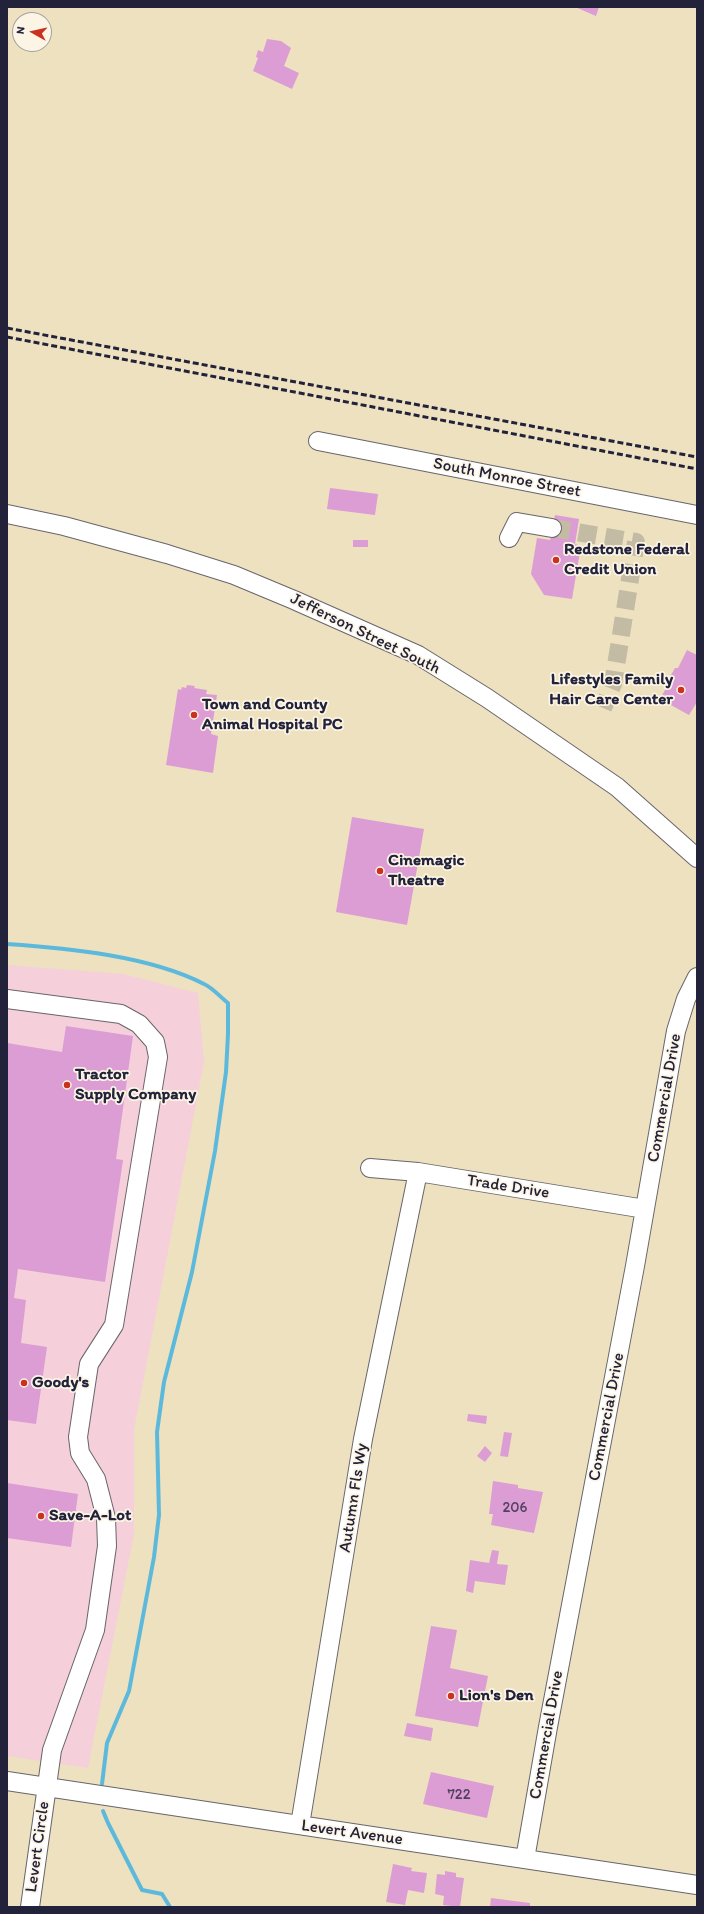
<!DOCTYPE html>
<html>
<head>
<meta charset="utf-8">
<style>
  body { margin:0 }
  #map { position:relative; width:704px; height:1914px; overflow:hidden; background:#ede1c0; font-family:Itim,sans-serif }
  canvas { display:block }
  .frame { position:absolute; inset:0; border:8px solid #22223b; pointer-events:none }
  .north { position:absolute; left:12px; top:12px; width:40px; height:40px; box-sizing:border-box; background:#fcf5e5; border:1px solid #a5a1a1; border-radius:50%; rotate:278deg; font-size:11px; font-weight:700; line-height:16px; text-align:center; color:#22223b }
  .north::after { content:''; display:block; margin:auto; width:14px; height:18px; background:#c8321e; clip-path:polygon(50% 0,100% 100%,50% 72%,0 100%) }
</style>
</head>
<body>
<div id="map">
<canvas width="704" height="1914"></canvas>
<div class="frame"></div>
<div class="north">N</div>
</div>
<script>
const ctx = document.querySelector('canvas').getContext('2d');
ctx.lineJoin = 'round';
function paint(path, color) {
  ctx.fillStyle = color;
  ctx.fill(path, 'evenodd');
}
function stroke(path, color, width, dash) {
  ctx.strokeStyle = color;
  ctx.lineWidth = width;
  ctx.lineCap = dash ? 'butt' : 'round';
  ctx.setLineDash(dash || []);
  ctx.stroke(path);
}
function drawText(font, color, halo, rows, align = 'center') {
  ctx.font = font + ' Itim,sans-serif';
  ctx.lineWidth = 3.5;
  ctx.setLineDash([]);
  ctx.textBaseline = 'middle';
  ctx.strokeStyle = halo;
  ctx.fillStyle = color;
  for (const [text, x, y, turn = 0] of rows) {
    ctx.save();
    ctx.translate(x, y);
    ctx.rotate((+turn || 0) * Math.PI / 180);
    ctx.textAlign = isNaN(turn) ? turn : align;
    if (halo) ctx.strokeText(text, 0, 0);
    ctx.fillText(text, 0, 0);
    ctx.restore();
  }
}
paint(new Path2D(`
  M7,965L123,974L198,993L204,1062L134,1430V1534L88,1768L7,1756Z`), '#f5cfda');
stroke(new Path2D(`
  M7,944C67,948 150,956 204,984C213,988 220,997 228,1003V1034L226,1072L215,1151L192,1272L164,1382L157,1432L159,1515L154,1557L129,1691L107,1743L102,1784
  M103,1811L108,1823L142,1890L162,1894L170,1907`), '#5db9db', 4);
paint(new Path2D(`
  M575,7H599L596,16Z
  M267,39L281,41L291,48L284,66L299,73L292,89L253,71L258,58L256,57L258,50L263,52Z
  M330,488L378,494L375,515L327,509Z
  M555,515L579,519L575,544L581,546L572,599L544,595L531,574L537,538L550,540Z
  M353,540H368V547H353Z
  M687,650L697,655V702L689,715L660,699L670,681L668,680L675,668H678Z
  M187,685L195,686L194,688L207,690L206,694L217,695L211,734L218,736L213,773L166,765L178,689L181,690L182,687L186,688Z
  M352,817L424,829L407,925L336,912Z
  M66,1026L133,1036L116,1159L123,1160L105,1282L18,1269L14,1298L26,1300L21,1343L47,1347L36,1424L7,1420V1043L62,1052Z
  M468,1414L487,1416L486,1424L467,1421Z
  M504,1432L512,1433L508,1457L500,1456Z
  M485,1446L492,1453L485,1462L477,1456Z
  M493,1481L518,1485V1488L543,1492L534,1533L491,1525L493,1514H489Z
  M7,1483L78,1494L71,1547L7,1538Z
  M492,1550L499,1551L497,1564L508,1565L505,1585L475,1581L473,1593L466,1591L470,1560L489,1563Z
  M431,1626L457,1630L450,1668L488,1676L478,1727L415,1716Z
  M407,1723L433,1728L431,1741L404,1736Z
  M431,1772L494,1786L487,1818L423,1804Z
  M393,1864L412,1868L411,1871L427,1873L424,1893L408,1890L405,1905L386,1902Z
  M445,1871L456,1873V1877L464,1878L460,1907L443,1905L444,1896L435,1894L437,1874L445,1875Z
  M491,1898L530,1903V1907H490Z`), '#dc9dd4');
stroke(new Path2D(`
  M552,528L636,542L613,684L603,708`), '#c4bba5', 18, [18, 9]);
const minor = new Path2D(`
  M318,441L697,515
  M7,514L64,526L167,554L234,575L294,600L418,655L487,698L617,787L697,858
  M509,538L517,522L552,528
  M7,999L121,1014L139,1024L155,1042L158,1057L114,1325L89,1364L78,1437L80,1453L96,1479L106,1518L107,1546L95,1630L52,1750L30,1907
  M370,1168L418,1172L645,1209
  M7,1781L697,1885
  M300,1825L363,1439L418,1172
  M525,1859L548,1727L635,1266L676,1031L686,999L697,977`);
stroke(minor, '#69656a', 20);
stroke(minor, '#fff', 18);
stroke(new Path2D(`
  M7,328L697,457
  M7,337L697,469`), '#22223b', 3, [6, 3]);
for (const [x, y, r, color] of [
  [556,560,4,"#c8321e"],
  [681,690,4,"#c8321e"],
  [194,715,4,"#c8321e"],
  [380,871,4,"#c8321e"],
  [67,1085,4,"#c8321e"],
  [24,1383,4,"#c8321e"],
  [41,1516,4,"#c8321e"],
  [451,1696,4,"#c8321e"]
]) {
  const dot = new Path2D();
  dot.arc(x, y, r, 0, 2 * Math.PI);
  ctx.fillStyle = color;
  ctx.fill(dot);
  stroke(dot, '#fcf5e5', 1.5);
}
drawText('15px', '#504161', null, [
  ["206",515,1508],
  ["722",459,1795]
]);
drawText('17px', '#22223b', '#fcf5e5', [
  ["South Monroe Street",507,478,11],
  ["Jefferson Street South",365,634,26],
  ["Commercial Drive",665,1098,-80],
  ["Trade Drive",508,1187,9],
  ["Commercial Drive",607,1417,-79],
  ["Autumn Fls Wy",354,1498,-81],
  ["Commercial Drive",547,1735,-80],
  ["Levert Avenue",352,1833,8],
  ["Levert Circle",38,1847,-82]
]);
drawText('bold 17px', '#22223b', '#fcf5e5', [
  ["Redstone Federal",564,550],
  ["Credit Union",564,570],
  ["Lifestyles Family",673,680,"right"],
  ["Hair Care Center",673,700,"right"],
  ["Town and County",202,705],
  ["Animal Hospital PC",202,725],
  ["Cinemagic",388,861],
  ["Theatre",388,881],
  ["Tractor",75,1075],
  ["Supply Company",75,1095],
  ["Goody's",32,1383],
  ["Save-A-Lot",49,1516],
  ["Lion's Den",459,1696]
], 'left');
</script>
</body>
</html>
